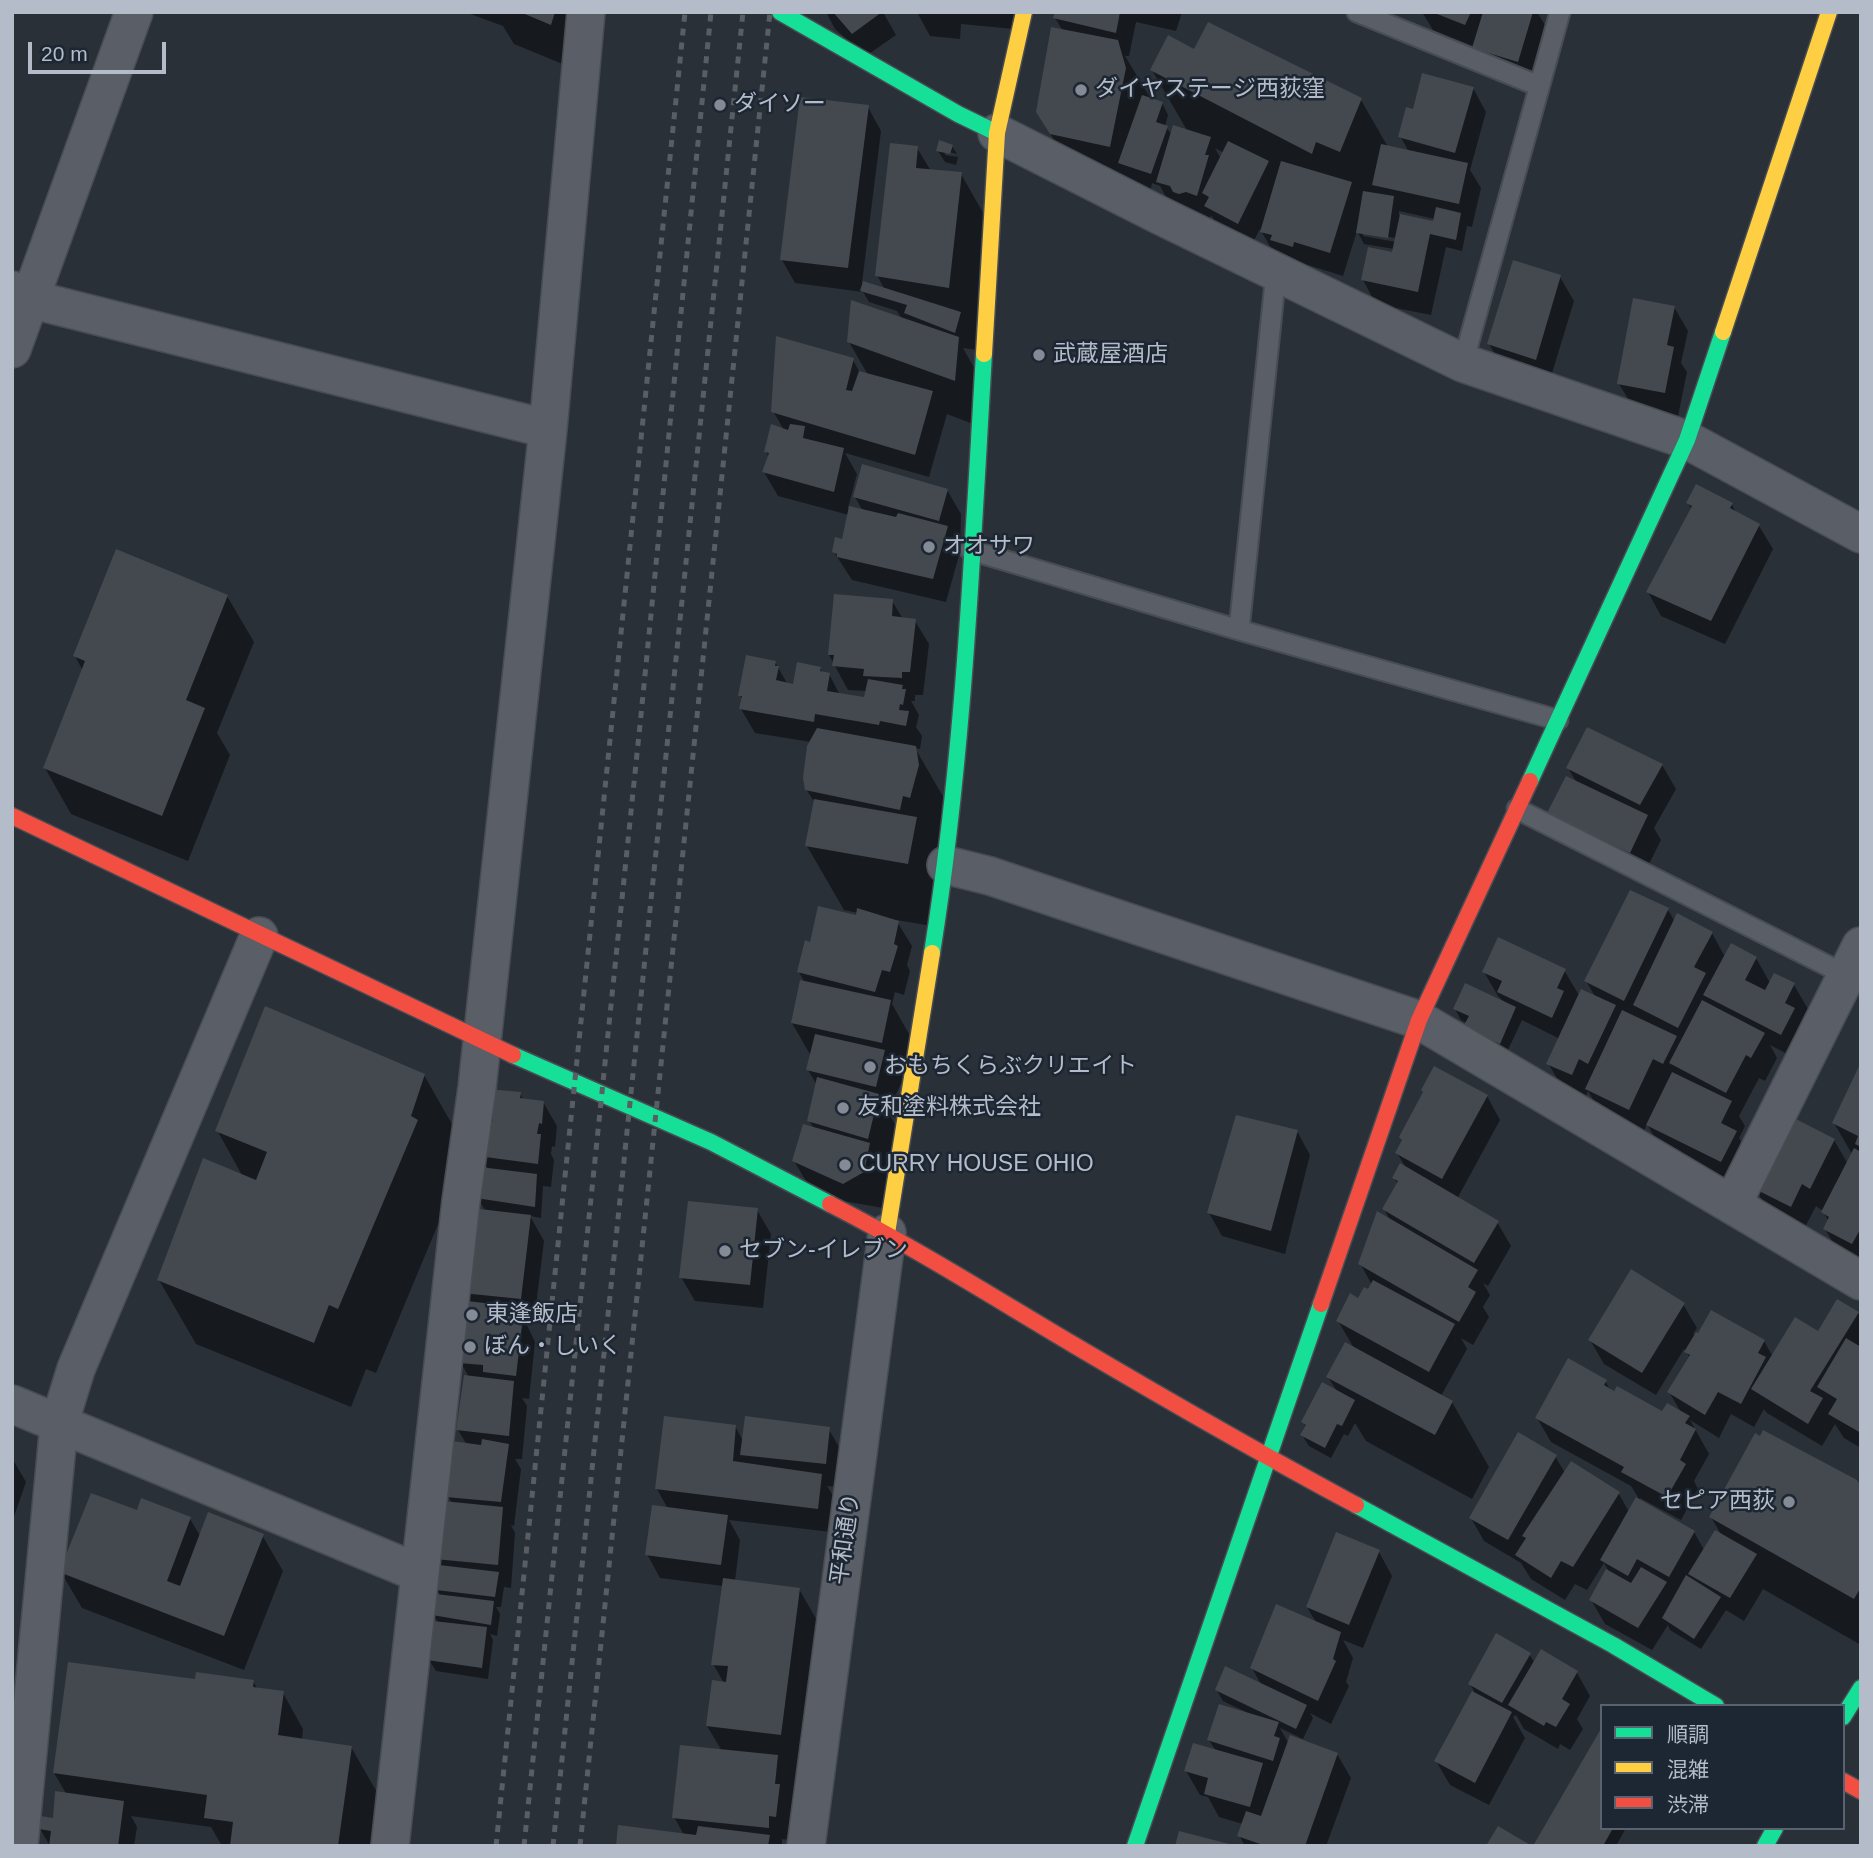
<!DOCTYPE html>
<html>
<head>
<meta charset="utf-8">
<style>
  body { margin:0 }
  #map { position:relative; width:1873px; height:1858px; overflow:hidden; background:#2a3038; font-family:Helvetica,"Noto Sans JP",sans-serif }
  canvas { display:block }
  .frame { position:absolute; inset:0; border:14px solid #b4bcc9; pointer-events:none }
  .legend { position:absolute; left:1600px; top:1704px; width:245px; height:126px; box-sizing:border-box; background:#1d2633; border:2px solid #59626f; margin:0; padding:9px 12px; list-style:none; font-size:21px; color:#b4bcc9 }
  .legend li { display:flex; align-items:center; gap:14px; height:35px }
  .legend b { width:35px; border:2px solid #59626f }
  .scale { position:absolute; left:28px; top:42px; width:138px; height:32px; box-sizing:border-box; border:4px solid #b4bcc9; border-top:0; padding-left:9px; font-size:21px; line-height:24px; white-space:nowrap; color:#b4bcc9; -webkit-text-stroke:5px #1d2633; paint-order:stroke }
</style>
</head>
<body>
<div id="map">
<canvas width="1873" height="1858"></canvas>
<div class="frame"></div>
<ul class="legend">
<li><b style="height:9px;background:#16e098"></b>順調</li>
<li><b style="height:9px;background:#ffcf43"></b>混雑</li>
<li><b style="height:9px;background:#f24e42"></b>渋滞</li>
</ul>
<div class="scale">20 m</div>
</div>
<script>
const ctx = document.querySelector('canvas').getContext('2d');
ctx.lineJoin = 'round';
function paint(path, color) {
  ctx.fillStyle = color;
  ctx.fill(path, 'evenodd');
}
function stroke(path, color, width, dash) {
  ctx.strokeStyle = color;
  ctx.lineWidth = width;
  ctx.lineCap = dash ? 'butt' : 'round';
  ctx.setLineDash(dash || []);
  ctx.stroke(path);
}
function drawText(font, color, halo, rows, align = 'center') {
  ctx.font = font + ' Helvetica,"Noto Sans JP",sans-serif';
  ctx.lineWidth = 5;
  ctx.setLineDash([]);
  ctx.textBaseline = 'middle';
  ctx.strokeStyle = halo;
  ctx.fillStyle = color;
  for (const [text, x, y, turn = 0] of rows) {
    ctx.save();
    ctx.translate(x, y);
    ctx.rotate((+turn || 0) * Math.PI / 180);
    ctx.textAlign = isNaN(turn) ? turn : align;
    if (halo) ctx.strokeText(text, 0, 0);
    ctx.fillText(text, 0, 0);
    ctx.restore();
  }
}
paint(new Path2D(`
  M465,12H587L577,70L514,44L503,26Z
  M826,12H883L896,35L866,56L835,29Z
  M917,12H1015L1014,29L961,24L960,39L930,36Z
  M1056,12H1182L1176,31L1136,22L1129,56H1125L1151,99L1162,103L1168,115L1165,126L1172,135L1188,132L1152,70L1194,52L1361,100L1388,147L1409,152L1400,136L1414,111L1473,88L1486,112L1470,170L1481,188L1472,227L1467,226L1462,251L1446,247L1431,315L1376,304L1363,280L1393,254L1394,249L1364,244L1357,231L1343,276L1308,265L1306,270L1275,255L1260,229L1251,246L1220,230L1211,215L1210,219L1171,206L1160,186L1152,183L1146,211L1075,177L1038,112L1063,31L1055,18ZM1215,148L1224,153L1221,159ZM1399,211L1435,219L1434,223L1399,215ZM1363,233L1396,238V242L1363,236Z
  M1422,12H1537L1548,30L1531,85L1488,72L1475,47L1433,30Z
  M868,107L881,131L862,283L885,290L877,275L917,148L931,171L961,174L998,239L985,351L963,348L984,385L981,427L947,414L929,477L845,453L857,474L848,508L863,511L855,497L947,490L961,514L960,552L946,602L852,580L834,552L843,541L849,515L778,496L764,472L769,458L766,451L784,430L773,411L853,360L860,373L868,375L849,342L902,319L897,311L869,302L863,292L795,283L782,260Z
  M952,146L957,154L945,151V155L958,157L956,165L945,162L938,151Z
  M1560,277L1574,301L1549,383L1503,368L1489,344Z
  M1674,307L1688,331L1681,363L1687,372L1678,416L1633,407L1619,384Z
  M1688,503L1732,505L1737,514L1759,526L1773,549L1725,644L1661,616L1648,592L1692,510Z
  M227,596L254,642L217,733L230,755L188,861L71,814L45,768L83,671L75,656Z
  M892,601L903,619L915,621L929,644L923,695H915V701H911L919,715L916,727L922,736L920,749L915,748L952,812L944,928L896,920L912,946L907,965L910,971L904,995L895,992L892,1004L917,1048L889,1110L886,1109L899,1131L883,1208L815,1196L794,1161L814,1129L809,1120L817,1085L808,1070L811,1056L792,1023L805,983L799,972L811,944L857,917L858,913L844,910L807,846L815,803L806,789L811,742L755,733L741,709L743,700L740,695L775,662L788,685L794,686L820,668L823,674H829L840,695L866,699L867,691L848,690L829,655Z
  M1662,765L1676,789L1654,828L1661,840L1643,876L1563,837L1549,813L1577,783L1568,768Z
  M1668,910L1675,922L1712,933L1725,957L1756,958L1770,983L1794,985L1808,1009L1801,1022L1807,1033L1795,1058L1770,1045L1777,1058L1765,1081L1759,1078L1739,1116L1745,1126L1739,1138L1749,1156L1735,1185L1661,1149L1647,1124L1643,1133L1601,1113L1588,1091L1585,1098L1562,1087L1548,1063L1560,1039L1522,1020L1506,1054L1472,1039L1467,1023L1461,1020L1455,1009L1506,1004L1498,996L1484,972L1564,970L1580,997L1596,998L1586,981Z
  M1861,1066V1264L1839,1253L1825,1229L1829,1222L1823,1211L1816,1206L1804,1229L1769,1212L1755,1188L1834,1140L1848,1164L1852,1154L1834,1123Z
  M424,1075L461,1140L454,1186L376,1373L366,1369L351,1407L196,1344L159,1280L243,1177L217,1130Z
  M520,1094L524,1100L543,1102L557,1126L555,1147L552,1146L551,1154L554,1160L551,1187L543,1186L541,1218L530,1216L544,1241L534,1322L525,1321L535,1342L529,1399L522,1398L527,1406L522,1459H515L521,1469L514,1526L511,1525L515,1533L511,1588L504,1587L501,1607H496L500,1614L497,1636L490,1634L493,1640L488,1679L436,1671L429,1660L438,1623L434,1615L441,1596L437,1590L441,1565L437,1558L452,1503L448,1496L467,1445L458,1430L469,1377L461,1363L469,1301L464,1293L486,1212L478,1198L488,1169L480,1156L494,1131L485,1115Z
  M1487,1096L1500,1120L1457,1199L1497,1222L1511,1246L1488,1286L1483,1283L1490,1295L1483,1307L1489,1317L1473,1345L1461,1338L1467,1349L1441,1396L1452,1402L1489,1467L1472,1499L1366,1441L1355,1423L1348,1436L1344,1434L1331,1458L1309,1446L1302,1435L1306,1427L1303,1422L1338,1393L1328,1377L1354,1348L1338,1321L1369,1291L1372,1285L1360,1263L1391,1222L1384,1209L1398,1184L1394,1178L1406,1168L1397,1153Z
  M1297,1131L1310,1155L1285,1254L1222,1236L1209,1213Z
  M757,1210L771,1234L763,1308L695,1301L681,1277Z
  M1683,1304L1697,1328L1693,1334L1764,1341L1773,1357L1858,1313L1861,1318V1448L1844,1438L1835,1424L1822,1446L1767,1413L1764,1409L1754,1427L1731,1414L1719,1438L1690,1420L1709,1454L1694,1481L1698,1489L1681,1520L1640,1498L1639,1501L1694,1532L1704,1550L1722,1536L1711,1517L1861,1489V1645L1763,1589L1744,1621L1726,1610L1701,1649L1670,1630L1668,1625L1652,1650L1605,1624L1591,1600L1608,1570L1604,1563L1587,1590L1575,1584L1565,1600L1531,1579L1521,1563L1484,1541L1471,1518L1555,1456L1565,1473L1619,1494L1629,1512L1638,1497L1631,1486L1551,1442L1537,1418L1605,1381L1611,1391L1663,1413L1682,1414L1669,1392L1690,1358L1684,1349L1656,1395L1604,1364L1590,1340Z
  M735,1426L743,1441L828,1428L842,1452L839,1487L827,1486L835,1499L831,1532L729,1520L740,1540L735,1581L799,1589L847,1673L828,1818L792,1814L789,1840L782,1839V1846H618L684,1835L674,1817L722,1751L707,1726L724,1683L713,1664L723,1586L660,1578L647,1554L668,1509L657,1489Z
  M12,1458L26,1482L12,1522Z
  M138,1513L190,1519L201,1537L262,1535L283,1571L244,1670L82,1608L61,1572Z
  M1379,1552L1392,1576L1363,1648L1343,1640L1353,1658L1346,1682L1349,1686L1331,1724L1310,1713L1313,1718L1303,1739L1280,1728L1289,1744L1337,1754L1351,1778L1326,1846H1245L1239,1835L1243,1824L1219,1817L1208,1797L1200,1795L1186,1771L1216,1751L1209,1740L1246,1712L1223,1701L1216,1689L1262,1686L1252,1668L1317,1624L1307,1607Z
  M1529,1654L1535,1663L1577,1673L1590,1696L1577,1719L1583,1729L1570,1750L1560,1744L1558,1749L1524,1729L1516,1715L1513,1717L1525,1738L1489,1805L1450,1785L1436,1761L1474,1691L1470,1684Z
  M196,1681H253L258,1690L283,1693L303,1729L302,1740L351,1747L378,1794L370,1846H222L211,1827L131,1816L137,1827L134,1846H50L40,1829L54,1819L67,1795L54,1773Z
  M12,1690L24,1711L12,1743Z
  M1602,1828H1626L1616,1846H1535Z`), '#0007');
paint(new Path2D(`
  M520,12H555L551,25Z
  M833,12H882L852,34Z
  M1055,12H1120L1116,33L1053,18Z
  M1432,12H1471L1465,25Z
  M1483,12H1533L1518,62L1472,48Z
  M1208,22L1362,98L1340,152L1316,142L1312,154L1150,70L1168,35L1194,49Z
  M1051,27L1118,40L1126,68L1110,147L1050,134L1036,112Z
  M1422,73L1474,87L1455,153L1398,137L1406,107L1413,109Z
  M1142,95L1163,102L1156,122L1168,126L1151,174L1118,163Z
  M800,97L869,105L848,268L780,260Z
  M1173,125L1211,137L1205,155H1209L1197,196L1186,192L1179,194L1173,192L1170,186L1156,182Z
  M939,140L953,145L950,154L936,151Z
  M1228,141L1269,161L1238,224L1204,206L1209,197L1202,193Z
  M890,143L918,146L916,168L962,172L949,288L875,276Z
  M1381,144L1468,163L1459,204L1372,185Z
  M1281,161L1352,182L1330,253L1294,242L1293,247L1270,240L1272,235L1260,232Z
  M1363,191L1394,196L1388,238L1356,233Z
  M1436,207L1461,213L1456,240L1430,234L1418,292L1361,280L1368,247L1392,252L1400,214L1433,221Z
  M1513,260L1561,275L1536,360L1487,344Z
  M863,281L961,312L955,333L904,313L907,305L860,291Z
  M1633,298L1675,306L1667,345L1674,347L1665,393L1617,384Z
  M851,300L959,337L955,381L847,342Z
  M776,336L854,358L846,390L852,391L859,371L933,391L915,455L771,412Z
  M771,424L788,430L790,424L805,426L803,438L844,448L834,492L762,472L769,453L764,452Z
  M862,464L948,489L939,521L853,497Z
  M1696,484L1733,503L1730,508L1760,524L1711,621L1646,592L1692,506L1686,503Z
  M849,506L896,517L898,513L948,526L933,579L837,557V554L832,552L835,537L842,539Z
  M116,549L228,595L186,700L205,708L162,816L43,768L85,661L73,656Z
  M834,594L893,599L892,616L916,619L910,672H902V678L863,676L864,669L832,666L834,655H828Z
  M746,655L776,661L775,666H779L776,680L793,684L797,662L821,667L820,671L830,673L827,691L864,697L868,679L903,685L902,689H906L903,705L900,704L899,710L909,711L906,726L880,721L879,725L815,714L814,722L739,709L742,696H738Z
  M1587,727L1663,764L1640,805L1566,768Z
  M817,728L916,746L919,765L910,798L903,796L900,810L805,790L803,778L807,746Z
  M1566,776L1648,815L1630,853L1547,813Z
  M814,799L917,817L908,864L805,846Z
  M1630,890L1669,908L1624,1001L1584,981Z
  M818,906L856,915L857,908L899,921L894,944L898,946L890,972L882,970L875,992L797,972L805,940L810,942Z
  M1677,913L1713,932L1694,967L1706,973L1678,1028L1633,1005Z
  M1498,937L1566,969L1557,988L1564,991L1552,1018L1497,992L1502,981L1482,972Z
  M1731,943L1757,957L1745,980L1765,990L1774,973L1795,983L1785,1003L1795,1008L1781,1035L1703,995Z
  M800,980L891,1000L882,1043L791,1023Z
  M1465,983L1516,1007L1500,1044L1463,1027L1469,1016L1453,1009Z
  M1581,989L1616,1005L1588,1064L1579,1059L1572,1075L1546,1064Z
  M1702,1000L1765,1033L1751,1058L1746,1055L1726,1093L1669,1063Z
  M265,1006L425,1074L411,1116L418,1120L338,1309L329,1305L314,1343L157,1280L203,1158L256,1180L267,1152L215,1131Z
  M1622,1010L1677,1036L1663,1064L1653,1059L1629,1110L1585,1089Z
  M815,1034L885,1050L876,1087L806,1070Z
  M1861,1062V1147L1855,1144L1858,1136L1832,1123Z
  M1434,1066L1488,1095L1442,1179L1395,1153L1402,1140L1399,1137L1423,1092L1421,1090Z
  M1672,1072L1732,1101L1721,1123L1737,1131L1721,1162L1646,1125Z
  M817,1077L879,1094L868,1139L807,1121Z
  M487,1089L521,1092L520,1098L544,1101L542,1124L539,1123L537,1134H541L538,1164L478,1156L482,1128L491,1129L493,1117L483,1115Z
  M1236,1115L1298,1130L1271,1231L1207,1213Z
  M1790,1116L1835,1139L1810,1189L1802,1184L1791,1207L1753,1188Z
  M803,1124L870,1143L864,1172L843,1184L792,1161Z
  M1854,1148L1861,1152V1228L1852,1244L1823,1229L1829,1217L1821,1212Z
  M1400,1163L1499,1221L1474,1263L1382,1209L1398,1181L1392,1178Z
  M480,1167L537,1174L535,1207L476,1198Z
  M688,1201L758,1208L750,1285L679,1278Z
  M471,1208L531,1215L521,1299L462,1293Z
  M1377,1211L1478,1270L1468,1287L1476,1292L1459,1322L1358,1264Z
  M1631,1269L1685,1303L1642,1373L1588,1340Z
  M1373,1280L1455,1324L1429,1372L1336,1321L1350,1293L1358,1298L1364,1287L1368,1289Z
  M1837,1299L1859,1312L1810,1391L1823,1398L1808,1424L1751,1389L1795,1317L1818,1331Z
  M467,1301L519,1307L517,1316L523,1317L516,1376L483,1372V1365L459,1363Z
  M1711,1310L1765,1340L1758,1353L1766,1357L1741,1404L1718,1392L1705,1415L1667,1392L1690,1355L1684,1352L1696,1332L1698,1333Z
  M1846,1338L1861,1347V1433L1828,1414L1837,1399L1817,1387Z
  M1345,1342L1453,1401L1435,1435L1326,1377Z
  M1568,1358L1607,1380L1604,1385L1614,1391L1617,1386L1662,1411L1667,1403L1690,1416L1685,1423L1696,1429L1680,1460L1686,1464L1667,1497L1621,1472L1624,1467L1535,1418Z
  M464,1375L514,1381L509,1436L456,1430Z
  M1322,1382L1355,1400L1342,1426L1337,1424L1325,1448L1300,1435L1306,1425L1301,1422Z
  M664,1416L736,1425L733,1461L822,1474L818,1509L655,1489Z
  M745,1416L830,1427L826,1464L740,1455Z
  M1763,1430L1857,1480L1861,1487V1587L1854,1599L1709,1517L1755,1433L1760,1436Z
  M1518,1432L1557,1455L1508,1540L1469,1518Z
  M482,1439L509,1444L501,1502L446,1497L452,1441L481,1445Z
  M1571,1461L1620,1492L1573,1567L1561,1561L1551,1578L1515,1555L1526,1538L1522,1536Z
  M91,1493L137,1510L141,1498L191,1517L167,1581L180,1586L208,1512L264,1534L224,1636L59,1572Z
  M1636,1497L1695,1531L1669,1577L1637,1559L1628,1576L1600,1560Z
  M443,1501L503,1507L498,1565L435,1559Z
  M652,1505L728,1515L721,1565L645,1555Z
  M1715,1530L1757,1554L1730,1598L1688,1574Z
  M1336,1532L1380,1550L1349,1625L1306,1607Z
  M439,1565L499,1572L495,1597L436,1590Z
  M1641,1567L1667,1582L1638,1628L1589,1600L1606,1569L1631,1583Z
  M1686,1575L1721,1597L1694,1639L1662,1618Z
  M723,1578L800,1588L781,1735L706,1726L712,1680L726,1682L728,1666L711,1665Z
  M436,1594L494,1601L491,1625L432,1615Z
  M1276,1604L1341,1632L1333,1659L1336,1661L1318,1701L1250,1668Z
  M433,1621L487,1627L482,1668L427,1660Z
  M1496,1633L1531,1653L1502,1703L1468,1684Z
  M1541,1649L1578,1671L1562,1699L1570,1704L1556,1727L1546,1722L1544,1726L1508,1705Z
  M68,1662L195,1679L196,1672L254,1680L253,1687L284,1691L278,1735L352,1746L338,1846H230L233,1822L204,1818L207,1795L53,1773Z
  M1225,1666L1307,1705L1296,1729L1215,1690Z
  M1472,1691L1512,1712L1475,1783L1434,1761Z
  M1219,1704L1279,1722L1274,1736L1280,1738L1273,1761L1207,1740Z
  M1602,1727V1828H1613L1603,1846H1533Z
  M1290,1735L1338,1753L1305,1846H1266L1237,1836L1246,1811L1261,1816Z
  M1193,1743L1263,1763L1250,1807L1204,1794L1208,1778L1184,1771Z
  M680,1745L778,1755L775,1784H780L776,1817L769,1816V1828L672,1818Z
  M55,1791L124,1801L118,1846H49L51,1831L39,1829L40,1816L53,1818Z
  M618,1825L696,1835L698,1826L770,1835L768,1846H616Z
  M1498,1826L1532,1846H1486Z
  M1179,1831L1233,1845L1232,1846H1175Z`), '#444950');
const lane = new Path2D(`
  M1357,12L1539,86
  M1463,363L1560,12
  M970,550L1239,630L1558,720
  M1239,630L1276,273
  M1517,809L1846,975`);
const street = new Path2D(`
  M997,133L1159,215L1463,363L1687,440L1861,534
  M12,290L30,299L548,429
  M12,349L134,12
  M946,865L990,876L1419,1020L1861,1281
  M1732,1205L1861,946
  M12,1404L419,1573
  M19,1846L59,1424L76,1369L259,936
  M390,1846L461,1201L477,1088L548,429L586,12
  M806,1846L887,1233`);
const fast = new Path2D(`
  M780,12L958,114L997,133
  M1530,781L1687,440L1723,332
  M932,953C964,755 972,555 984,354
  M513,1055L711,1142L830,1204
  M1356,1505L1613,1645L1716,1706
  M1843,1717L1861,1688
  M1135,1846L1321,1304
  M1765,1846L1775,1828`);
const slow = new Path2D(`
  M1723,332L1829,12
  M984,354L997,133L1024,12
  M887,1233L932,953`);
const jam = new Path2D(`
  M12,816L513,1055
  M830,1204C914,1247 993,1297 1074,1345C1167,1400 1261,1454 1356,1505
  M1321,1304L1419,1020L1530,781
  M1843,1781L1861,1791`);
stroke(lane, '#484c53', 23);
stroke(street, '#484c53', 40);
stroke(fast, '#484c53', 19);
stroke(slow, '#484c53', 19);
stroke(jam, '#484c53', 19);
stroke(lane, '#5a5e66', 19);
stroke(street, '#5a5e66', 37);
stroke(fast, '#16e098', 16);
stroke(slow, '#ffcf43', 16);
stroke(jam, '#f24e42', 16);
stroke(new Path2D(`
  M496,1846L685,12
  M524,1846L641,715L711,12
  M553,1846L743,12
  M580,1846L770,12`), '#595d64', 5, [7, 7]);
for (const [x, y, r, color] of [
  [1081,90,7,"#848b96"],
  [720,105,7,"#848b96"],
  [1039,355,7,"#848b96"],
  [929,547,7,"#848b96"],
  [870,1067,7,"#848b96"],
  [843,1108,7,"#848b96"],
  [845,1165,7,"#848b96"],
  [725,1251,7,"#848b96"],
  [472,1315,7,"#848b96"],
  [470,1347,7,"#848b96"],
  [1789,1502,7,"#848b96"]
]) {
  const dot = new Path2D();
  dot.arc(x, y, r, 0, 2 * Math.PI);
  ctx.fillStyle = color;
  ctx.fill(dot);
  stroke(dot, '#1d2633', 2.5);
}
drawText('23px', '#b4bcc9', '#1d2633', [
  ["ダイヤステージ西荻窪",1095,90],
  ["ダイソー",734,105],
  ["武蔵屋酒店",1053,355],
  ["オオサワ",943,547],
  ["おもちくらぶクリエイト",884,1067],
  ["友和塗料株式会社",857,1108],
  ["CURRY HOUSE OHIO",859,1165],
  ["セブン-イレブン",739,1251],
  ["東逢飯店",486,1315],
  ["ぼん・しいく",484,1347],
  ["セピア西荻",1775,1502,"right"]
], 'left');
drawText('23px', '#b4bcc9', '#1d2633', [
  ["平和通り",846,1539,-82]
]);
</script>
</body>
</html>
